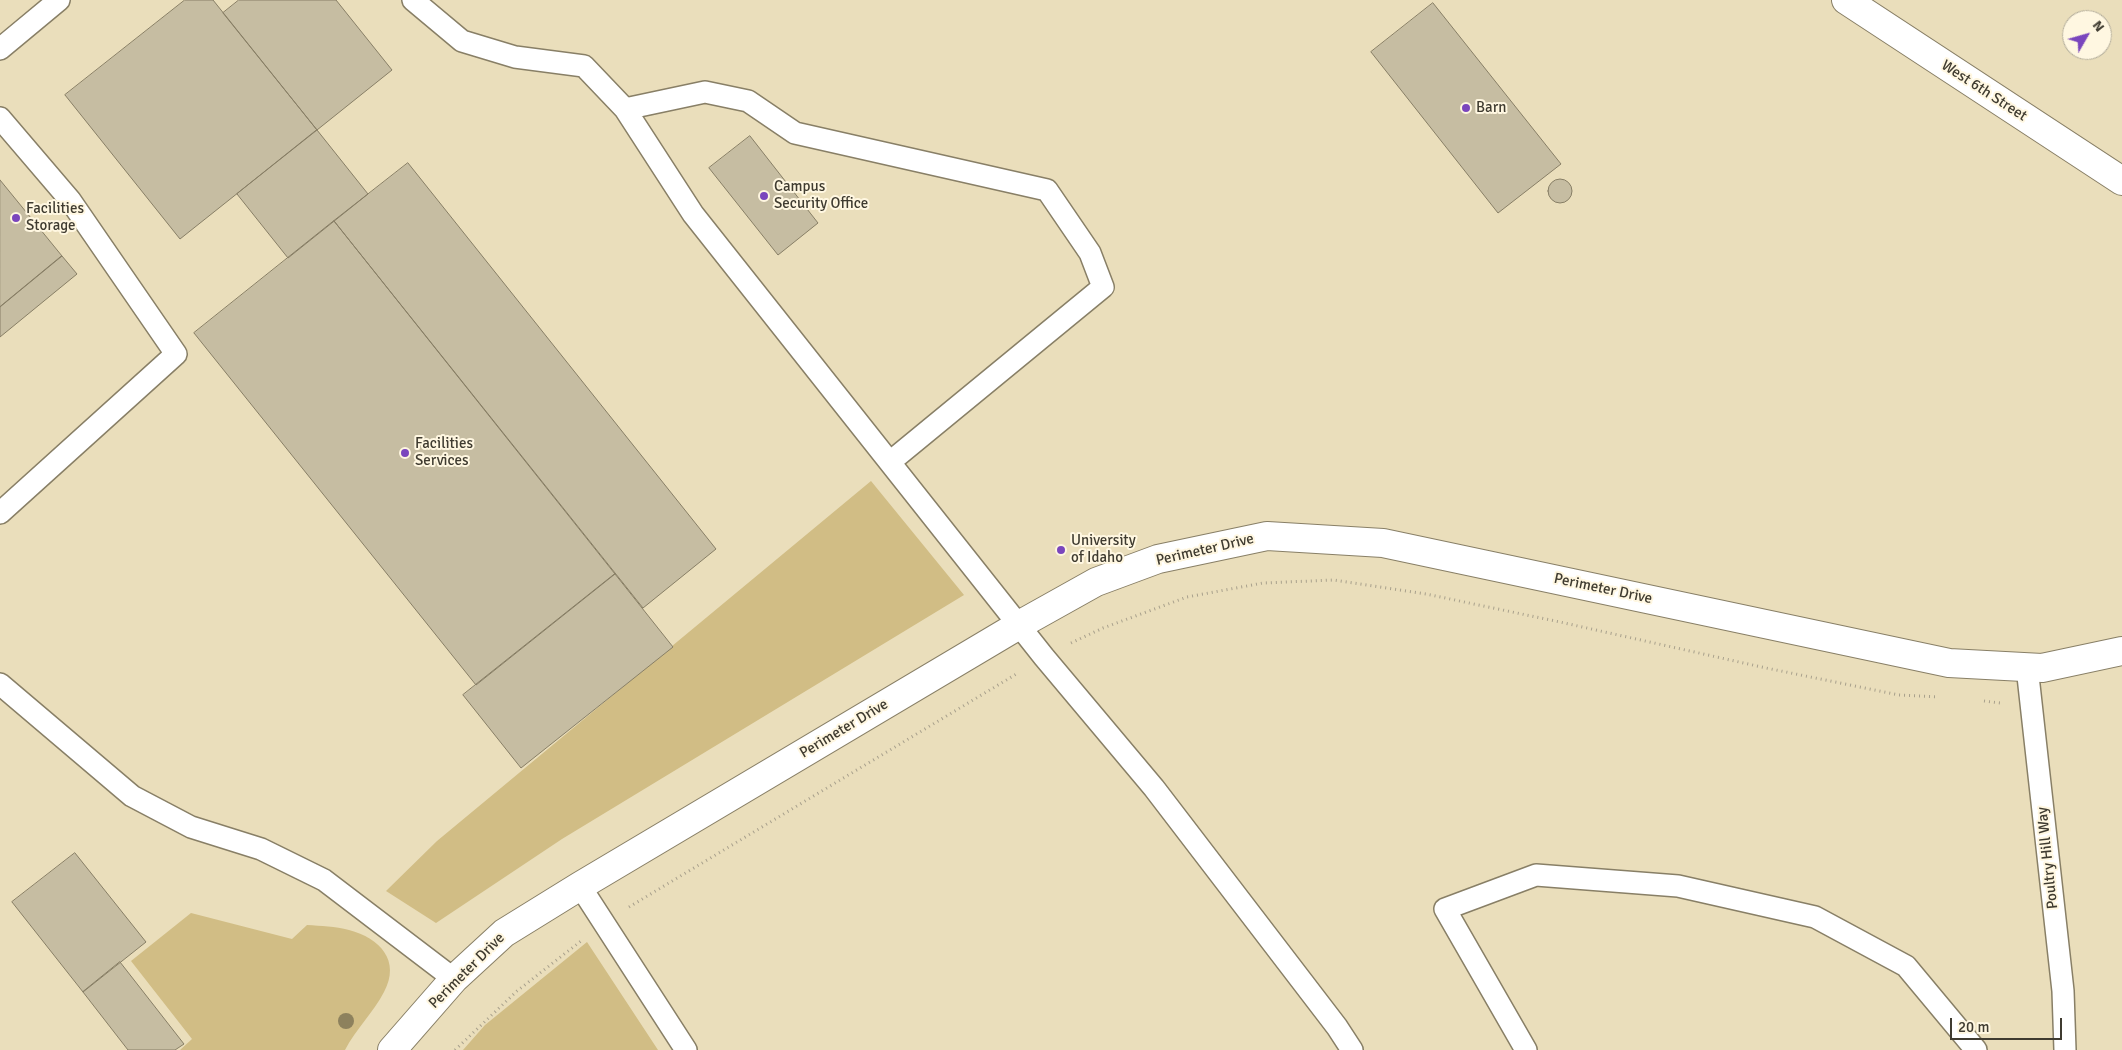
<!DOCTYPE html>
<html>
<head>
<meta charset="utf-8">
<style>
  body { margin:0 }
  #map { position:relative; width:2122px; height:1050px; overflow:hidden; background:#f3e9ce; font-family:Signika,sans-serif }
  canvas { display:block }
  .north { position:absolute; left:2062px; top:10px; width:50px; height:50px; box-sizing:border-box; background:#fff7e1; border:1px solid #b2ac9a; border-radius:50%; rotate:52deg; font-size:14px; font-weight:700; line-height:20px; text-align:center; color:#3f3b30 }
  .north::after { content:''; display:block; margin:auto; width:18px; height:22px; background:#7a46bd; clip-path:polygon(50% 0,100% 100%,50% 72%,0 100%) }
  .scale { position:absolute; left:1950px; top:1018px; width:112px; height:22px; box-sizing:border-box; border:2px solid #3f3b30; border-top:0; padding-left:6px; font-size:15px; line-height:18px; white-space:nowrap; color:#3f3b30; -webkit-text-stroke:4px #fff7e1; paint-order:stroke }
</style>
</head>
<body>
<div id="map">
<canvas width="2122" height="1050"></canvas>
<div class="north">N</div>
<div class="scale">20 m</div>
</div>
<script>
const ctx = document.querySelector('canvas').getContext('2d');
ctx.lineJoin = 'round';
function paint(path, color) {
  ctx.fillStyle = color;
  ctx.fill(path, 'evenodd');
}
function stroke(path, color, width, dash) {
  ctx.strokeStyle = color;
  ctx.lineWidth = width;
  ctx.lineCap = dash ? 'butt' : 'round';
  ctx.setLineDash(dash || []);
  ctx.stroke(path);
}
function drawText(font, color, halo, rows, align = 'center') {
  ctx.font = font + ' Signika,sans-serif';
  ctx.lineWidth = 4;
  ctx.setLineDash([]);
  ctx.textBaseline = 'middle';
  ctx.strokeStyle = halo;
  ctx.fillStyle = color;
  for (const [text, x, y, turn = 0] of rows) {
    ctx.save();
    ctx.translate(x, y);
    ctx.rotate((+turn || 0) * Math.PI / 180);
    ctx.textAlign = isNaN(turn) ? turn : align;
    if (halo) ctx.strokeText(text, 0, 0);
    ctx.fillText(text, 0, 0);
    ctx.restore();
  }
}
paint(new Path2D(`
  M0,0H2122V1050H0ZM2072,20H2102V50H2072Z`), '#eadebb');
paint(new Path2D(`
  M871,481L964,595L562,839L436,923L386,891L437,841Z
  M191,913L292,939L307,925C321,926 335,926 349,930C380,938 401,961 384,992C373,1013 356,1029 345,1050H180L192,1039L131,961Z
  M587,942L658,1050H463L485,1025Z`), '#d1bd85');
const building = new Path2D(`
  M185,0H213L317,130L180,239L65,95Z
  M239,0H336L392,70L317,130L223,13Z
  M1433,3L1561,164L1498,213L1371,52Z
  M317,130L368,194L288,258L237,194Z
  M750,136L818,223L778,255L709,168Z
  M408,163L716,549L643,608L334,221Z
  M1548 191a12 12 0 1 1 24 0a12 12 0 1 1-24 0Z
  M0,180L62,256L0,307Z
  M334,221L615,574L476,685L194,333Z
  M62,256L77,274L0,337V307Z
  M615,574L673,647L521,768L463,695Z
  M75,853L146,942L83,992L12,902Z
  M120,962L184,1044L175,1050H128L83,992Z`);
paint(building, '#c6bda2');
stroke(building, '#887f66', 1);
const service = new Path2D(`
  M413,0L462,41L515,57L584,66L625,109L693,214L1044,657L1154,788L1337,1027L1352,1050
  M0,49L59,0
  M625,109L705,92L748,101L795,133L1047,190L1090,253L1103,287L890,462
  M0,118L70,200L176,354L0,513
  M2027,667L2063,991L2065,1050
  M0,684L132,796L191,827L261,849L324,880L454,979
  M580,886L686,1050
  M1526,1050L1445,909L1536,875L1678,886L1815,917L1906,966L1976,1050`);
const minor = new Path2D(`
  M1846,0L2122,181
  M392,1050L454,979L504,933L580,886L1019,625L1096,582L1158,559L1267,536L1383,543L1949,663L2042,668L2122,651`);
stroke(service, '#887f66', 24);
stroke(minor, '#887f66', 30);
stroke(new Path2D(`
  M1071,643L1103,628L1187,597L1263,583L1334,580L1426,594L1560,622L1766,668L1899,695L1938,697
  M1984,701L2000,703
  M629,907L1018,673
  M455,1050L517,991L581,941`), '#a8a08c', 3, [1, 4]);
stroke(service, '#fff', 21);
stroke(minor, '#fff', 28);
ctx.fillStyle = '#8d815d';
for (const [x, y] of [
  [346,1021]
]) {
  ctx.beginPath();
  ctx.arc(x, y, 8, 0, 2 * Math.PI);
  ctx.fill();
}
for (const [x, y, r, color] of [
  [1466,108,5,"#7a46bd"],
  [764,196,5,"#7a46bd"],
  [16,218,5,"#7a46bd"],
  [405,453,5,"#7a46bd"],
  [1061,550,5,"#7a46bd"]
]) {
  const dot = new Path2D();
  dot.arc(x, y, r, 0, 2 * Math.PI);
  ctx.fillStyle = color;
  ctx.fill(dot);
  stroke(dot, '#fff7e1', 2);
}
drawText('15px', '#3f3b30', '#fff7e1', [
  ["West 6th Street",1984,91,33],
  ["Perimeter Drive",1205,550,-13],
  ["Perimeter Drive",1603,589,12],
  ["Perimeter Drive",844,729,-31],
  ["Poultry Hill Way",2048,858,-96],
  ["Perimeter Drive",467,971,-45]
]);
drawText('15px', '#3f3b30', '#fff7e1', [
  ["Barn",1476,108],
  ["Campus",774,187],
  ["Security Office",774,204],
  ["Facilities",26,209],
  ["Storage",26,226],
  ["Facilities",415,444],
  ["Services",415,461],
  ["University",1071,541],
  ["of Idaho",1071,558]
], 'left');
</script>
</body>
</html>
